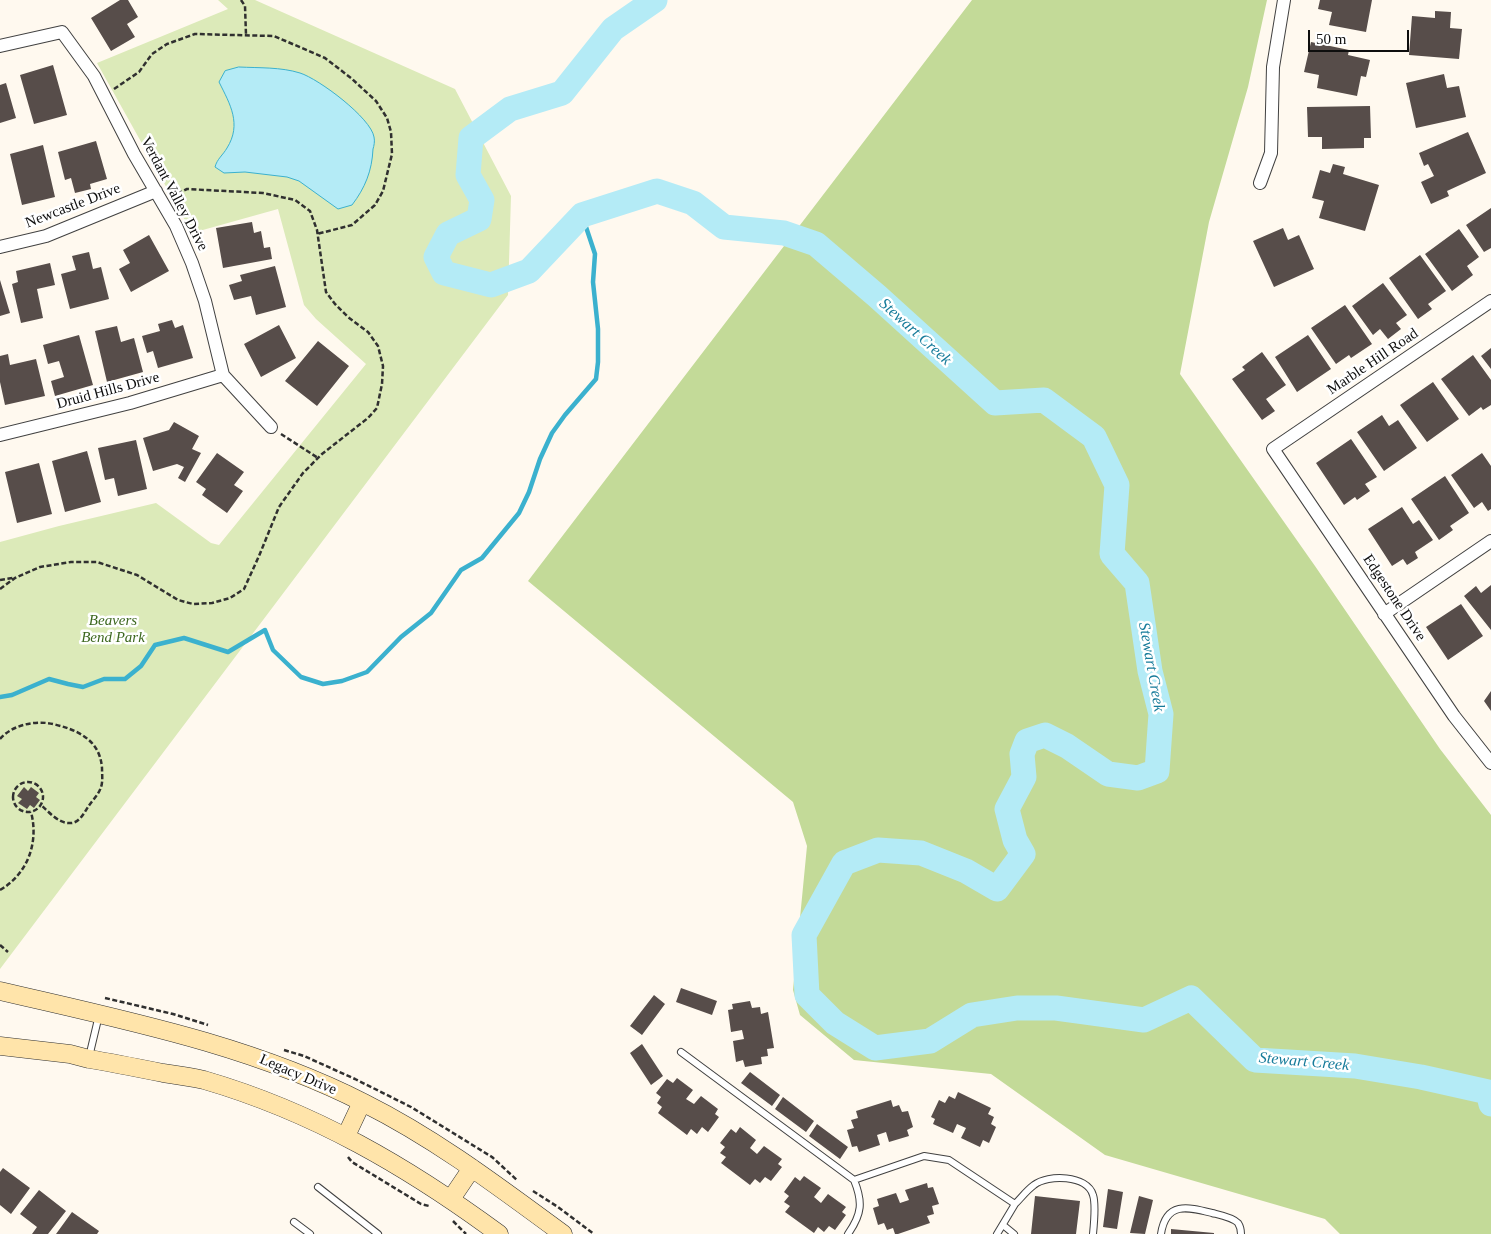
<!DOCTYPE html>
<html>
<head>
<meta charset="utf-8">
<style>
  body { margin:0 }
  #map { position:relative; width:1491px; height:1234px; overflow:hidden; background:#fff9ef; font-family:Georgia,serif }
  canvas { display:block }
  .scale { position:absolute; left:1308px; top:30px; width:101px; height:22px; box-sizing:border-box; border:2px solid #0e0e0e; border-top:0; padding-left:6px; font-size:15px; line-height:18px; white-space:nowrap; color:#0e0e0e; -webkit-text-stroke:4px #fff; paint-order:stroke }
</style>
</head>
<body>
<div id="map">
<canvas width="1491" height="1234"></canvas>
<div class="scale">50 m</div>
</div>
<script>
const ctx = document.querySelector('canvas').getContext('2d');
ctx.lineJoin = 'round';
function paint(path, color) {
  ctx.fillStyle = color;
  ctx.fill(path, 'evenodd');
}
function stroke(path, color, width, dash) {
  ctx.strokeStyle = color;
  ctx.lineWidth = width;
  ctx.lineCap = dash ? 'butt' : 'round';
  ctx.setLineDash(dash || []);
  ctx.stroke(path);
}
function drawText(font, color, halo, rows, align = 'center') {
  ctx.font = font + ' Georgia,serif';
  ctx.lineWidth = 5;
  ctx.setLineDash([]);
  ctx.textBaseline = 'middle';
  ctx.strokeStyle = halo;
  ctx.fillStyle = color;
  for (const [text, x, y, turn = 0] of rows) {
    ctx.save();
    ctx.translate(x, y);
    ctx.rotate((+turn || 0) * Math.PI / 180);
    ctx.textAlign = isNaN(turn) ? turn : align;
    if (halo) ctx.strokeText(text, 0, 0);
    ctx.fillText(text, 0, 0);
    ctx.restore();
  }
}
paint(new Path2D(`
  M218,0H255L455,89L511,196L508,295L0,969V542L59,526L156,503L211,543L219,545L366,364L316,319L304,305L278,209L192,233L97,63L228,9Z`), '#dceab9');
paint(new Path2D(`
  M972,0H1267L1248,87L1209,222L1180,374L1315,566L1440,749L1491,815V1234H1340L1325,1219L1105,1155L991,1074L854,1060L800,1015L793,990L807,846L793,802L528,581Z`), '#c3da98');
const water = new Path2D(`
  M239,67C259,68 281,67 300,73C319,79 371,118 374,137C375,141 374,146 373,149C372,171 365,188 352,205L338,209L299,181L287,177L245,172L224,173L215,167C217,159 223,155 227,148C242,124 230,104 219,82L225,71Z`);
paint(water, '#b4ebf6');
stroke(water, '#3bb1ce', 1);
stroke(new Path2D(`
  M0,697L12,695L49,679L68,684L83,687L104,679H125L141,666L155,645L184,638L228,652L265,630L273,650L301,677L323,684L342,681L367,672L401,637L431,613L461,570L482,558L519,513L529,492L540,459L552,433L565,415L596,379L598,362V329L593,282L595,254L582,215`), '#3bb1ce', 4.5);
stroke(new Path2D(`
  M655,0L613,29L562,93L510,109L471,138L468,175L482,200L479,219L448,234L436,257L444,273L491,285L529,271L582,215L657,191L693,203L724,227L784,233L816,244L877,296L995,403L1044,400L1094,437L1117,485L1112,554L1137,583L1150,671L1161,714L1157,771L1138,778L1108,774L1067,746L1045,735L1027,741L1022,754L1024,777L1007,809L1015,840L1023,854L997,889L966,871L921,853L878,850L844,863L804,935L807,995L835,1023L875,1048L930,1041L972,1015L1017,1008H1056L1144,1020L1191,998L1255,1060L1355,1066L1421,1077L1488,1092L1491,1104`), '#b4ebf6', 25);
paint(new Path2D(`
  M120,0H128L138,17L127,24L135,37L111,51L91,18Z
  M1320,0H1372L1366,32L1329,25L1332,12L1318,9Z
  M1435,11L1451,12L1450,28L1462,29L1459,59L1409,55L1412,16L1435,18Z
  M1311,42L1349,50L1348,55L1370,60L1366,77L1361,76L1357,96L1317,88L1319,75L1304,72Z
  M53,65L67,115L34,124L20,75Z
  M1444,74L1447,88L1459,86L1466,117L1416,128L1406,83Z
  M6,83L16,118L0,123V85Z
  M1370,106L1371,138H1364V148L1322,149V137H1308L1307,107Z
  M1468,132L1486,173L1447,191L1449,196L1431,204L1421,182L1434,176L1428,164L1424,166L1419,153Z
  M96,141L107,179L90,184L91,189L75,193L71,178L65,180L58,152Z
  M43,145L55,197L22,205L10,154Z
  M1333,164L1345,167L1343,174L1379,185L1365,231L1319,218L1324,201L1312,198L1320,170L1330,173Z
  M1491,208V248L1484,252L1466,225Z
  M252,222L254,233L261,231L264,248L270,247L272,259L223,268L216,228Z
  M1283,228L1288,240L1299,235L1314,269L1274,287L1253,241Z
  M1459,229L1479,257L1467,266L1473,275L1452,291L1425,254Z
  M149,235L169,271L131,292L119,269L130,263L123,250Z
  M89,252L93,269L101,267L109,299L70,309L61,274L76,270L72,256Z
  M1420,255L1446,291L1428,304L1432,309L1418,319L1389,278Z
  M50,263L55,285L37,289L43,318L21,323L12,284L18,282L16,271Z
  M275,266L286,307L256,315L251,296L234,300L229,285L242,281L240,275Z
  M0,280L10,313L0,316Z
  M1383,283L1407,315L1396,323L1401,329L1388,339L1380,329L1373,335L1352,306Z
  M1345,305L1372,344L1351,358L1349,355L1336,364L1311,328Z
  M172,320L175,328L183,325L193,358L158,368L153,351L147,353L142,336L160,331L158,324Z
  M279,325L296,358L261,377L244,344Z
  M117,326L121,342L134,338L143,372L107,382L95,331Z
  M79,335L93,385L55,396L51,381L64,377L59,361L48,364L43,345Z
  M1308,335L1331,369L1297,392L1275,357Z
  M318,341L349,366L317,406L285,381Z
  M1491,348V369L1481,356Z
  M1262,352L1286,385L1266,399L1275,411L1262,420L1232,379L1245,370L1242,367Z
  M8,354L10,365L36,359L45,396L5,405L0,382V356Z
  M1473,355L1491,380V405L1483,410L1481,407L1469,416L1441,379Z
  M1433,382L1459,419L1427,442L1400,405Z
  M1382,415L1389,426L1398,420L1417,448L1384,471L1357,432Z
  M174,422L199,436L192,449L201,453L185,482L178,478L184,467L177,464L153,471L143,438L169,430Z
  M1351,439L1377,477L1365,484L1370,491L1357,500L1355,497L1344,505L1316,463Z
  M136,440L147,489L118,496L114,478L105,480L98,448Z
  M87,451L101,502L65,512L52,461Z
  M217,453L244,472L234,485L243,491L227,513L202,495L206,489L196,482Z
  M1482,453L1491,466V509L1488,511L1482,502L1474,508L1451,475Z
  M39,463L52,514L17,523L5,472Z
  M1445,476L1469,513L1450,526L1453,530L1439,540L1411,499Z
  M1402,507L1413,524L1419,520L1433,540L1415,552L1418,558L1407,565L1403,559L1392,566L1368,529Z
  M1491,585V630L1464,596L1476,586L1481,593Z
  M1461,604L1483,636L1448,660L1426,627Z
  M1491,691V711L1484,701Z
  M24,787L28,791L31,787L39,793L36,797L40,800L34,808L30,805L27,809L18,803L22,799L17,796Z
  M681,988L717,1001L712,1015L676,1002Z
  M654,995L665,1004L642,1035L630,1026Z
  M750,1001L752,1008L760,1007L761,1014L768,1012L774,1048L767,1049L768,1056L761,1057L762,1064L745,1067L743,1060L736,1062L733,1041L744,1039L742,1030L731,1032L728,1010L733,1009L732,1004Z
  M642,1044L663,1076L651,1085L630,1053Z
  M750,1072L780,1095L772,1106L741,1083Z
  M677,1078L693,1090L686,1099L694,1104L701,1096L718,1109L715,1114L719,1117L708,1132L702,1127L697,1134L691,1129L687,1135L658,1113L662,1107L657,1103L661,1097L656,1093L667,1079L673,1083Z
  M958,1092L991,1108L988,1114L994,1117L991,1124L996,1127L989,1143L983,1140L980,1147L961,1138L966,1128L957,1124L953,1133L933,1124L935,1119L931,1117L939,1100L945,1103L949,1096L955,1099Z
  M783,1097L814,1121L806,1132L775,1109Z
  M891,1100L893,1107L899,1105L902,1112L908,1111L913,1127L907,1130L909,1136L889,1142L886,1132L877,1135L880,1145L859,1152L857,1146L852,1147L847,1130L854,1128L851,1120L858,1118L856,1111Z
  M817,1124L848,1147L840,1159L809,1136Z
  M740,1127L756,1140L750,1148L757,1154L764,1146L782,1159L778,1164L782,1167L771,1181L765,1177L760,1183L755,1179L750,1185L721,1163L726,1157L720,1153L725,1147L720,1143L731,1129L736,1133Z
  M3,1168L30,1188L11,1214L0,1205V1172Z
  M804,1176L821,1188L814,1197L821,1203L828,1194L846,1207L842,1212L846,1215L835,1230L829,1226L824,1232L818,1227L814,1233L785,1212L790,1206L784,1202L789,1196L784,1192L795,1177L800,1181Z
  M927,1183L928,1188L933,1187L939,1204L932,1206L934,1214L927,1216L930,1223L898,1234H895L893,1228L887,1230L884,1223L878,1225L873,1208L879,1206L877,1199L896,1193L900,1203L909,1200L905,1190Z
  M1108,1189L1123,1192L1117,1229L1103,1227Z
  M39,1190L66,1211L48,1234H32L37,1227L20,1214Z
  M1035,1196L1080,1201L1076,1234H1031Z
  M1139,1196L1153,1200L1145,1234L1130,1233Z
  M72,1212L99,1231L97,1234H56Z
  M1171,1229L1214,1233V1234H1171Z`), '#574d4a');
const service = new Path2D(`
  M681,1052L854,1180
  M89,1057L99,1015
  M318,1187L378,1234
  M1015,1204C1021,1198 1027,1190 1034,1185C1048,1174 1087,1175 1093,1195C1096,1204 1094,1224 1093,1234
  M294,1222L310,1234
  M1003,1225L1014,1234
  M848,1234C862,1214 863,1202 854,1180L924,1156L949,1160L1015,1204L997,1234
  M1161,1234C1166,1201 1188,1207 1212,1213C1220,1215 1232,1217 1238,1223C1240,1226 1241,1230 1241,1234`);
const minor = new Path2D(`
  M0,46L62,32L94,76L134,154L176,226L192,263L205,301L223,375L271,427
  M1260,183L1271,153L1273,67L1284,0
  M0,247L46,236L156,191
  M1491,301L1273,449L1454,716L1491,763
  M0,435L130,403L223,375
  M1384,614L1491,541`);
const secondary = new Path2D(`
  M0,991C124,1020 250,1045 364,1103C436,1139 499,1187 563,1234
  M0,1046L70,1054L89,1059C113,1063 138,1068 163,1073C177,1075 191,1077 204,1080C314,1112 408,1167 499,1234
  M346,1136L362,1102
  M451,1199L472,1168`);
stroke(service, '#414141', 8);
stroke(minor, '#414141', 14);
stroke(secondary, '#303030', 19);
stroke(new Path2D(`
  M241,0L245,6L246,35
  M114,89L139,72L152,54L167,44L195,34L274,36L325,58L351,78L376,101L387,118L391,132L392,154L383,191L375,205L352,225L317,234
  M281,434L318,458
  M0,580L13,578
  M0,589L15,578L40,567L71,562H97L137,575L178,600L193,604L212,603L230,598L244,589L259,556L279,507L303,473L322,454L368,418L377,408L382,384L383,366L378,346L368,332L348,317L335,304L326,292L317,230L310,211L295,200L263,193L187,189L172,196
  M0,739C12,725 35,720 53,724C78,730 100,740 102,768C102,774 103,782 101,787C99,794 92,801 88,807C84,813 79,824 69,823C58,823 49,812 41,805
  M13 797a15 15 0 1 1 30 0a15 15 0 1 1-30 0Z
  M0,890C28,874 39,842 31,812
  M0,945L8,952
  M105,998L173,1014L208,1025
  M284,1050L304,1056L355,1079L411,1107L492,1157L518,1181
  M348,1157L352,1162L421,1204L429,1206
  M533,1191L558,1207L594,1234
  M453,1221L466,1234`), '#303030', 2.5, [5, 2.5]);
stroke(service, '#fff', 6);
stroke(minor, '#fff', 12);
stroke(secondary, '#ffe4aa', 18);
drawText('15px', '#0e0e0e', '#fff', [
  ["Verdant Valley Drive",174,194,62],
  ["Newcastle Drive",73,206,-21],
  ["Marble Hill Road",1373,362,-34],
  ["Druid Hills Drive",108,391,-15],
  ["Edgestone Drive",1394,598,56],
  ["Legacy Drive",298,1075,23]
]);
drawText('italic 15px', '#3c671e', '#fff', [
  ["Beavers",113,621],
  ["Bend Park",113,638]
]);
drawText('italic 16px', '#167b9a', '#fff', [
  ["Stewart Creek",915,332,42],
  ["Stewart Creek",1151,667,80],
  ["Stewart Creek",1304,1062,5]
]);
</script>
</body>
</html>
